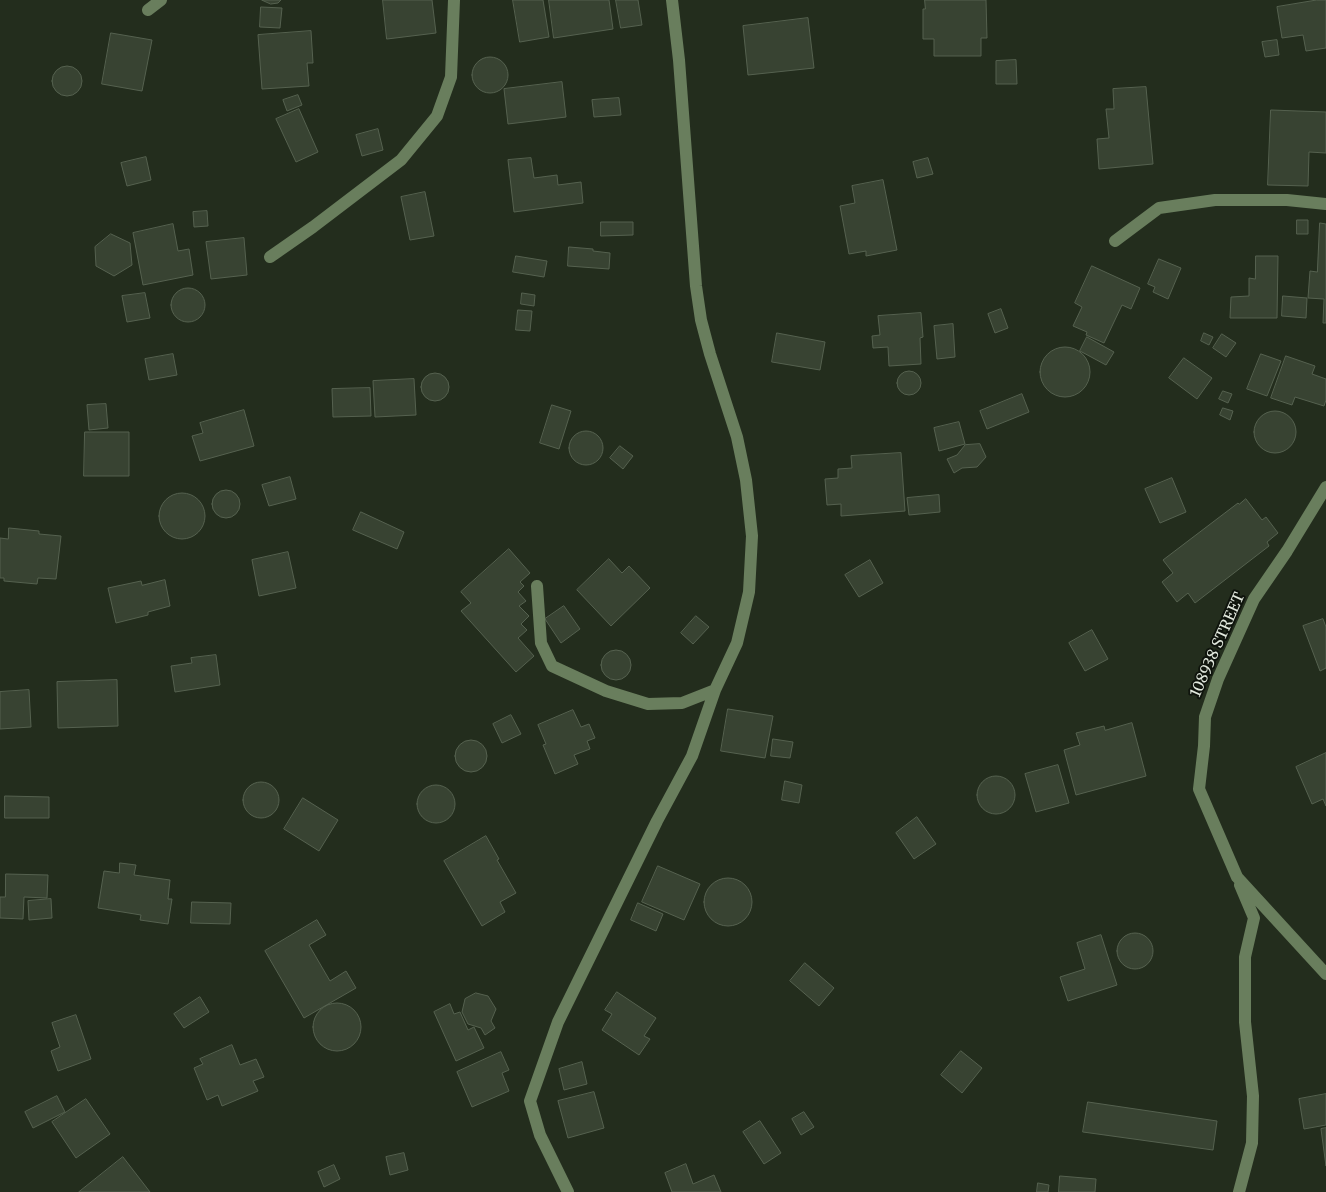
<!DOCTYPE html>
<html>
<head>
<meta charset="utf-8">
<style>
  body { margin:0 }
  canvas { display:block; background:#232d1d }
</style>
</head>
<body>
<canvas width="1326" height="1192"></canvas>
<script>
const ctx = document.querySelector('canvas').getContext('2d');
ctx.lineJoin = 'round';
function paint(path, color) {
  ctx.fillStyle = color;
  ctx.fill(path, 'evenodd');
}
function stroke(path, color, width, dash) {
  ctx.strokeStyle = color;
  ctx.lineWidth = width;
  ctx.lineCap = dash ? 'butt' : 'round';
  ctx.setLineDash(dash || []);
  ctx.stroke(path);
}
function drawText(font, color, halo, rows, align = 'center') {
  ctx.font = font + ' Merriweather,serif';
  ctx.lineWidth = 4;
  ctx.setLineDash([]);
  ctx.textBaseline = 'middle';
  ctx.strokeStyle = halo;
  ctx.fillStyle = color;
  for (const [text, x, y, turn = 0] of rows) {
    ctx.save();
    ctx.translate(x, y);
    ctx.rotate((+turn || 0) * Math.PI / 180);
    ctx.textAlign = isNaN(turn) ? turn : align;
    if (halo) ctx.strokeText(text, 0, 0);
    ctx.fillText(text, 0, 0);
    ctx.restore();
  }
}
const building = new Path2D(`
  M262,0H281L278,3L271,4Z
  M383,0H432L436,33L387,39Z
  M513,0H543L549,37L520,42Z
  M549,0H609L613,29L554,38Z
  M616,0H638L642,25L621,28Z
  M925,0H986L987,38H981V56H934V39H923V9H925Z
  M1317,0H1326V48L1306,51L1303,35L1282,38L1277,7Z
  M261,7L282,8L280,28L260,27Z
  M808,18L814,68L748,75L743,26Z
  M311,31L313,63H307L309,86L262,89L258,35Z
  M111,33L152,40L142,91L102,84Z
  M1277,40L1279,55L1265,57L1262,42Z
  M472 75a18 18 0 1 1 36 0a18 18 0 1 1-36 0Z
  M1016,60L1017,84H996V61Z
  M52 81a15 15 0 1 1 30 0a15 15 0 1 1-30 0Z
  M562,82L566,117L508,124L504,89Z
  M1146,87L1153,164L1099,169L1097,139L1109,138L1106,109H1114L1113,89Z
  M298,95L302,105L287,111L283,100Z
  M619,98L621,115L594,117L592,100Z
  M299,109L318,152L296,162L276,119Z
  M1271,110L1326,112V153L1309,152L1308,186L1268,185Z
  M378,129L383,150L362,156L356,135Z
  M146,157L151,180L127,186L121,163Z
  M531,158L534,178L557,175L558,185L581,182L583,203L514,212L508,160Z
  M928,158L933,174L917,178L913,162Z
  M883,180L897,250L866,256V251L849,254L840,206L855,203L852,186Z
  M425,192L434,236L410,240L401,197Z
  M207,211L208,226L194,227L193,212Z
  M1297,220H1308V234H1297Z
  M601,222H633V235L601,236Z
  M1320,223L1326,224V323H1323L1324,299L1308,298L1310,271L1317,272Z
  M173,224L178,251L189,249L193,275L143,285L133,233Z
  M111,234L130,243L132,265L114,276L96,266L95,247Z
  M244,238L247,275L211,279L206,242Z
  M569,247L593,249V251L610,253L609,269L568,266Z
  M516,256L547,261L544,277L513,272Z
  M1256,256H1278L1277,318H1230L1231,297L1249,296V278L1255,279Z
  M1159,259L1181,268L1168,299L1153,292L1155,287L1148,284Z
  M1092,266L1140,288L1131,309L1122,305L1104,343L1086,335L1087,332L1073,326L1082,307L1075,303Z
  M171 305a17 17 0 1 1 34 0a17 17 0 1 1-34 0Z
  M145,293L150,318L127,322L122,296Z
  M522,293L535,295L534,306L521,304Z
  M1283,296L1307,298L1306,318L1282,316Z
  M1001,309L1008,328L995,333L988,314Z
  M518,310L532,311L530,331L516,330Z
  M921,313L923,337L920,338L921,364L889,366L888,347L873,348L872,336L880,335L878,316Z
  M953,324L955,357L937,359L934,326Z
  M777,333L825,342L820,370L772,362Z
  M1204,333L1213,337L1209,345L1201,341Z
  M1222,334L1236,343L1226,357L1213,348Z
  M1087,337L1114,352L1106,365L1080,351Z
  M1040 372a25 25 0 1 1 50 0a25 25 0 1 1-50 0Z
  M173,354L177,375L149,380L145,359Z
  M1261,354L1281,361L1267,396L1247,389Z
  M1286,356L1315,366L1312,374L1326,379V400L1324,406L1295,397L1292,405L1271,398Z
  M1184,358L1212,378L1197,399L1169,378Z
  M897 383a12 12 0 1 1 24 0a12 12 0 1 1-24 0Z
  M421 387a14 14 0 1 1 28 0a14 14 0 1 1-28 0Z
  M414,379L416,415L375,417L373,381Z
  M370,388L371,416L333,417L332,389Z
  M1223,391L1232,394L1228,403L1219,399Z
  M1022,394L1029,412L987,429L980,411Z
  M106,404L108,428L89,430L87,405Z
  M552,405L571,411L559,449L540,443Z
  M1223,408L1233,411L1230,420L1220,415Z
  M244,410L254,446L200,461L192,436L203,433L200,423Z
  M1254 432a21 21 0 1 1 42 0a21 21 0 1 1-42 0Z
  M959,422L965,444L939,451L934,428Z
  M569 448a17 17 0 1 1 34 0a17 17 0 1 1-34 0Z
  M85,432H129V476H84Z
  M980,444L986,457L977,467L962,468L954,473L947,459L957,455L965,445Z
  M620,446L633,456L623,469L610,458Z
  M901,453L905,511L841,516V504L827,505L825,479L838,478V469L852,468L851,456Z
  M290,477L296,499L269,506L262,485Z
  M1172,478L1186,512L1160,523L1145,489Z
  M212 504a14 14 0 1 1 28 0a14 14 0 1 1-28 0Z
  M159 516a23 23 0 1 1 46 0a23 23 0 1 1-46 0Z
  M939,495L940,512L909,515L907,498Z
  M1246,499L1262,520L1266,517L1278,533L1267,542L1269,546L1195,603L1188,593L1177,602L1162,582L1173,573L1163,560L1238,503L1239,504Z
  M361,512L404,532L397,549L353,530Z
  M9,528L39,531V534L61,536L56,579L38,578L37,584L4,581V578H0V538L8,539Z
  M509,549L530,573L520,582L524,586L518,592L526,601L519,606L529,616L521,624L527,630L518,638L534,656L516,672L461,611L471,603L461,592Z
  M288,552L296,588L259,596L252,560Z
  M609,559L622,573L629,566L650,588L611,626L577,590Z
  M870,560L883,583L859,597L845,575Z
  M165,580L170,606L148,612V615L116,623L108,588L141,581L142,585Z
  M564,606L580,629L561,643L545,619Z
  M696,616L709,627L693,644L681,633Z
  M1323,619L1326,627V668L1320,671L1303,626Z
  M1092,630L1108,659L1085,671L1069,643Z
  M601 665a15 15 0 1 1 30 0a15 15 0 1 1-30 0Z
  M216,655L220,685L175,692L171,666L192,663L191,658Z
  M117,680L118,726L58,728L57,682Z
  M29,690L31,727L0,729V692Z
  M728,709L773,716L765,758L721,751Z
  M573,710L581,727L589,724L595,738L587,741L590,749L574,755L578,764L555,774L543,745L546,744L538,725Z
  M511,715L521,734L502,743L493,724Z
  M1132,723L1146,776L1076,795L1064,750L1080,745L1076,733L1104,726L1105,730Z
  M773,739L793,742L790,758L771,756Z
  M455 756a16 16 0 1 1 32 0a16 16 0 1 1-32 0Z
  M1326,753V806L1323,799L1312,804L1296,767Z
  M1058,765L1069,803L1036,812L1025,774Z
  M977 795a19 19 0 1 1 38 0a19 19 0 1 1-38 0Z
  M785,781L802,785L799,803L782,800Z
  M243 800a18 18 0 1 1 36 0a18 18 0 1 1-36 0Z
  M417 804a19 19 0 1 1 38 0a19 19 0 1 1-38 0Z
  M5,796L49,797V818H5Z
  M303,798L338,820L319,851L284,829Z
  M917,817L936,844L914,859L896,833Z
  M486,836L499,859L497,860L516,893L500,902L505,912L482,926L444,861Z
  M120,863L136,865L134,875L170,880L168,899H172L168,924L140,920L141,915L98,908L104,871L119,873Z
  M658,866L700,884L684,920L642,902Z
  M6,874L48,875L47,898L24,897L23,919L0,918V897H5Z
  M704 902a24 24 0 1 1 48 0a24 24 0 1 1-48 0Z
  M51,899L52,918L29,920L28,901Z
  M192,902L231,903L230,924L191,923Z
  M638,903L663,914L656,931L631,920Z
  M317,920L326,935L309,945L330,981L346,971L356,988L304,1018L265,951Z
  M1117 951a18 18 0 1 1 36 0a18 18 0 1 1-36 0Z
  M1101,935L1117,985L1068,1001L1060,977L1085,969L1077,943Z
  M805,963L834,988L819,1006L790,981Z
  M617,992L656,1018L644,1036L650,1039L639,1055L602,1030L612,1014L605,1010Z
  M476,993L488,996L496,1009L491,1021L495,1028L485,1035L481,1028L468,1024L462,1012L465,999Z
  M200,997L209,1012L184,1028L174,1014Z
  M313 1027a24 24 0 1 1 48 0a24 24 0 1 1-48 0Z
  M450,1004L454,1014L460,1012L468,1030L474,1027L484,1048L456,1061L434,1012Z
  M76,1015L91,1059L58,1071L51,1051L60,1047L52,1023Z
  M232,1045L240,1065L256,1059L264,1077L253,1081L258,1091L222,1106L218,1095L207,1100L194,1068L203,1064L200,1059Z
  M961,1051L982,1068L962,1093L941,1075Z
  M501,1052L509,1070L502,1073L509,1091L472,1107L457,1072Z
  M582,1062L587,1084L564,1090L559,1069Z
  M594,1092L604,1128L568,1138L558,1101Z
  M1326,1094V1125L1304,1129L1299,1099Z
  M57,1096L65,1112L33,1128L25,1112Z
  M86,1099L110,1134L76,1158L52,1122Z
  M1088,1102L1217,1121L1213,1150L1083,1132Z
  M804,1112L814,1127L801,1135L792,1119Z
  M760,1121L781,1153L764,1164L743,1132Z
  M1326,1128V1166L1321,1129Z
  M404,1153L408,1170L390,1175L386,1157Z
  M123,1157L150,1192H79Z
  M686,1164L693,1184L714,1175L721,1192H672L665,1173Z
  M334,1165L340,1179L324,1187L318,1172Z
  M1060,1176L1096,1179L1095,1192H1059Z
  M1038,1183L1049,1185L1048,1192H1037Z`);
paint(building, '#384332');
stroke(building, '#55614f', 1);
stroke(new Path2D(`
  M148,10L161,0
  M1115,241L1159,208L1215,200H1287L1326,204
  M270,257L313,227L401,160L437,116L451,77L454,0
  M1326,487L1287,551L1254,599L1218,679L1205,717L1204,746L1199,789L1237,877L1326,974
  M537,586L541,643L552,666L606,691L648,704L682,703L715,690
  M568,1192L540,1135L530,1101L558,1022L657,821L692,756L715,690L737,643L749,592L752,536L746,480L737,437L710,354L701,320L696,286L679,60L672,0
  M1239,1192L1252,1143L1253,1096L1245,1022V957L1254,918L1240,885`), '#697e5d', 12);
drawText('15px', '#e2e9de', '#0f140d', [
  ["108938 STREET",1218,645,-66]
]);
</script>
</body>
</html>
